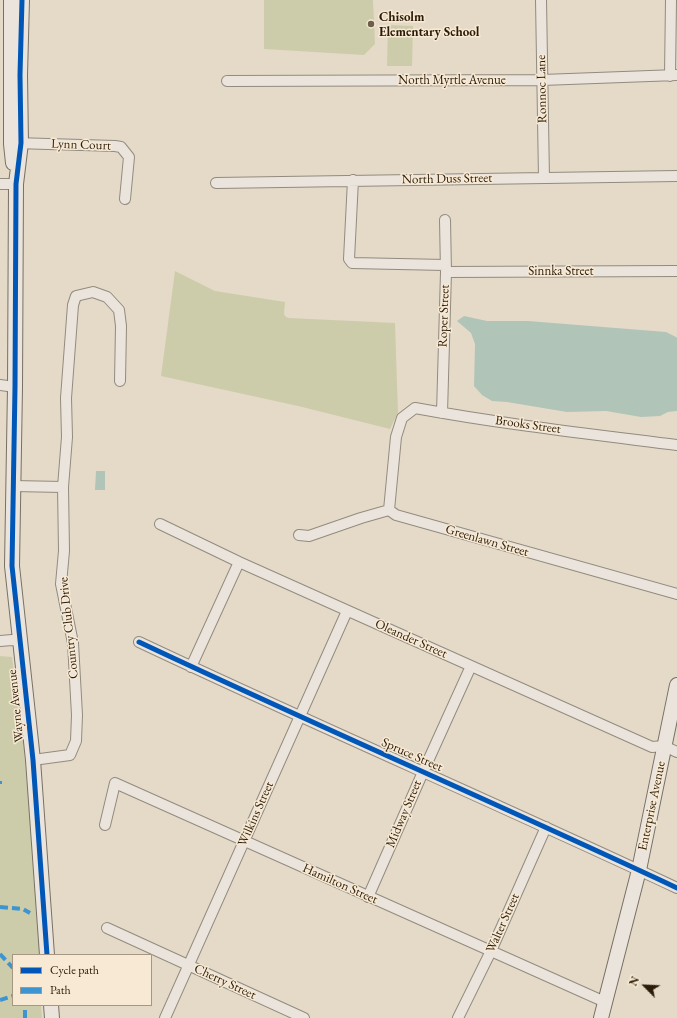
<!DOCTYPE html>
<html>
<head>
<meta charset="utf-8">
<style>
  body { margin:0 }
  #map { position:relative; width:677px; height:1018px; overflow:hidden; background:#e5dac8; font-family:"EB Garamond",serif }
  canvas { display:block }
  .legend { position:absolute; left:12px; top:954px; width:140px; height:52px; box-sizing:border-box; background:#f7e9d3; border:1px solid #a59782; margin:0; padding:5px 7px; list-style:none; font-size:12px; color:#2a1c08 }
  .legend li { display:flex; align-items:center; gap:8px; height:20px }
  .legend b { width:20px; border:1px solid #a59782 }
  .north { position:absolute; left:625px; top:966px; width:40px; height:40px; -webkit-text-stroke:3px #f7e9d3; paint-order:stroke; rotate:294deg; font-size:11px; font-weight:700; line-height:16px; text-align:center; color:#2a1c08 }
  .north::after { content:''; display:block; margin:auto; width:14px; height:18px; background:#2a1c08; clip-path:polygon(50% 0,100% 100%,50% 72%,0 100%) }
</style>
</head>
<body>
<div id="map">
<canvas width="677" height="1018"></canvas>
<ul class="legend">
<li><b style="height:5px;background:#0057b8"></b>Cycle path</li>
<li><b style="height:5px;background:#3c94d1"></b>Path</li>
</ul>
<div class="north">N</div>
</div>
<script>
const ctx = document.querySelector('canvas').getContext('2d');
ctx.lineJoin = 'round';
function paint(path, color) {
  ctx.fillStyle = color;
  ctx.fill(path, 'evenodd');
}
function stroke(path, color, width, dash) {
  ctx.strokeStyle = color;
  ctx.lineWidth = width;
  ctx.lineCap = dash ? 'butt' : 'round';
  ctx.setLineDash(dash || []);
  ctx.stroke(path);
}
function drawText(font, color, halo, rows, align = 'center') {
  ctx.font = font + ' "EB Garamond",serif';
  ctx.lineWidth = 3;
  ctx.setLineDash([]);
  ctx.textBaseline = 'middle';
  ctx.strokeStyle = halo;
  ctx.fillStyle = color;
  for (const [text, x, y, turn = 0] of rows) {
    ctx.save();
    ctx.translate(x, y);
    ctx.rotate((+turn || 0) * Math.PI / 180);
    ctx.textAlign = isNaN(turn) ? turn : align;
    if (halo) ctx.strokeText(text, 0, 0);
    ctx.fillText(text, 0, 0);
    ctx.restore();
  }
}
paint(new Path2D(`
  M264,0H373L375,44L364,55L264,49Z
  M388,25L413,26L412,66H387Z
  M175,271L215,291L285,302L284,314L286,317L289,318L395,323L398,413L390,429L298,406L161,376Z
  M0,656L12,657L24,749L38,914L40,955H13V1005H41L42,1018H0Z`), '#cdccaa');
paint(new Path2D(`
  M464,316L487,321H528L666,332L676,337L677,338V411L668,412L660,416L641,417L606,411L567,412L507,402L492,401L482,395L474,386L475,344L471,333L457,321Z
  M96,471H105V490H95Z`), '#b1c4b8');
const street = new Path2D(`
  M541,0L544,178
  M670,76L671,0
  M227,81L542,80L677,75
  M15,143L115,146L121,147L129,157L125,199
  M353,180L349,259L352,263L445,265
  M216,183L677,176
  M0,184H16
  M446,272L677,271
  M0,385L15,387
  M442,413L446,272L445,220
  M13,486L63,487
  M389,510L396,437L402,418L415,408C502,424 590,434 677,445
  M389,510L396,515L677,594
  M160,524L239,562L652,747L664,746L677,752
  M299,535L309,536L361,518L389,510
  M0,641L12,640L20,641
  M139,642C317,726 498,804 677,888
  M191,667L239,562
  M33,760L70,755L76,741L77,715L73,643L61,584L64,551L63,487L67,437L66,398L73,305L76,296L93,292L107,297L119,310L121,326L120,381
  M105,825L115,783L491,951L605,1002
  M368,897L423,772L471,666
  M107,928L304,1018
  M165,1018L347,611
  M458,1018L491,951L546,827`);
const secondary = new Path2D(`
  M11,0V144L13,163
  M22,0L20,75L21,143L16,184L15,387L12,566L33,760L47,955
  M51,1005L52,1018
  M601,1018L639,870L677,685`);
stroke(street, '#928b7e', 12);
stroke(secondary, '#787064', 16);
stroke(street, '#eae4dc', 10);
stroke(secondary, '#eae4dc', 14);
stroke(new Path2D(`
  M0,784V781
  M0,907L23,909L30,913
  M0,954L13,968
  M0,1000L13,996
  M25,1018V1005`), '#3c94d1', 4, [8, 4]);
stroke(new Path2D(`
  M22,0L20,75L21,143L16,184L15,387L12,566L33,760L47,955
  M139,642C317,726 498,804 677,888`), '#0057b8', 5);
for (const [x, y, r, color] of [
  [371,24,4,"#6b5e4b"]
]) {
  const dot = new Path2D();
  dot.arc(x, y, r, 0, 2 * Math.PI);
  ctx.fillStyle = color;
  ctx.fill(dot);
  stroke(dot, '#f7e9d3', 1.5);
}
drawText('bold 13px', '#2a1c08', '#f7e9d3', [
  ["Chisolm",379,17],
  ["Elementary School",379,32]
], 'left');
drawText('13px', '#2a1c08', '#f7e9d3', [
  ["North Myrtle Avenue",452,80],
  ["Ronnoc Lane",542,89,-91],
  ["Lynn Court",81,145,2],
  ["North Duss Street",447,179,-1],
  ["Sinnka Street",561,271],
  ["Roper Street",444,316,-88],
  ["Brooks Street",528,425,8],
  ["Greenlawn Street",487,541,16],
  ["Country Club Drive",69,628,-96],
  ["Oleander Street",411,639,24],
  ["Wayne Avenue",16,706,-96],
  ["Spruce Street",412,755,24],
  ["Enterprise Avenue",652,806,-78],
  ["Wilkins Street",256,814,-66],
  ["Midway Street",404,814,-67],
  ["Hamilton Street",340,884,24],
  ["Walter Street",503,923,-66],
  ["Cherry Street",225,982,25]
]);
</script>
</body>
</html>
